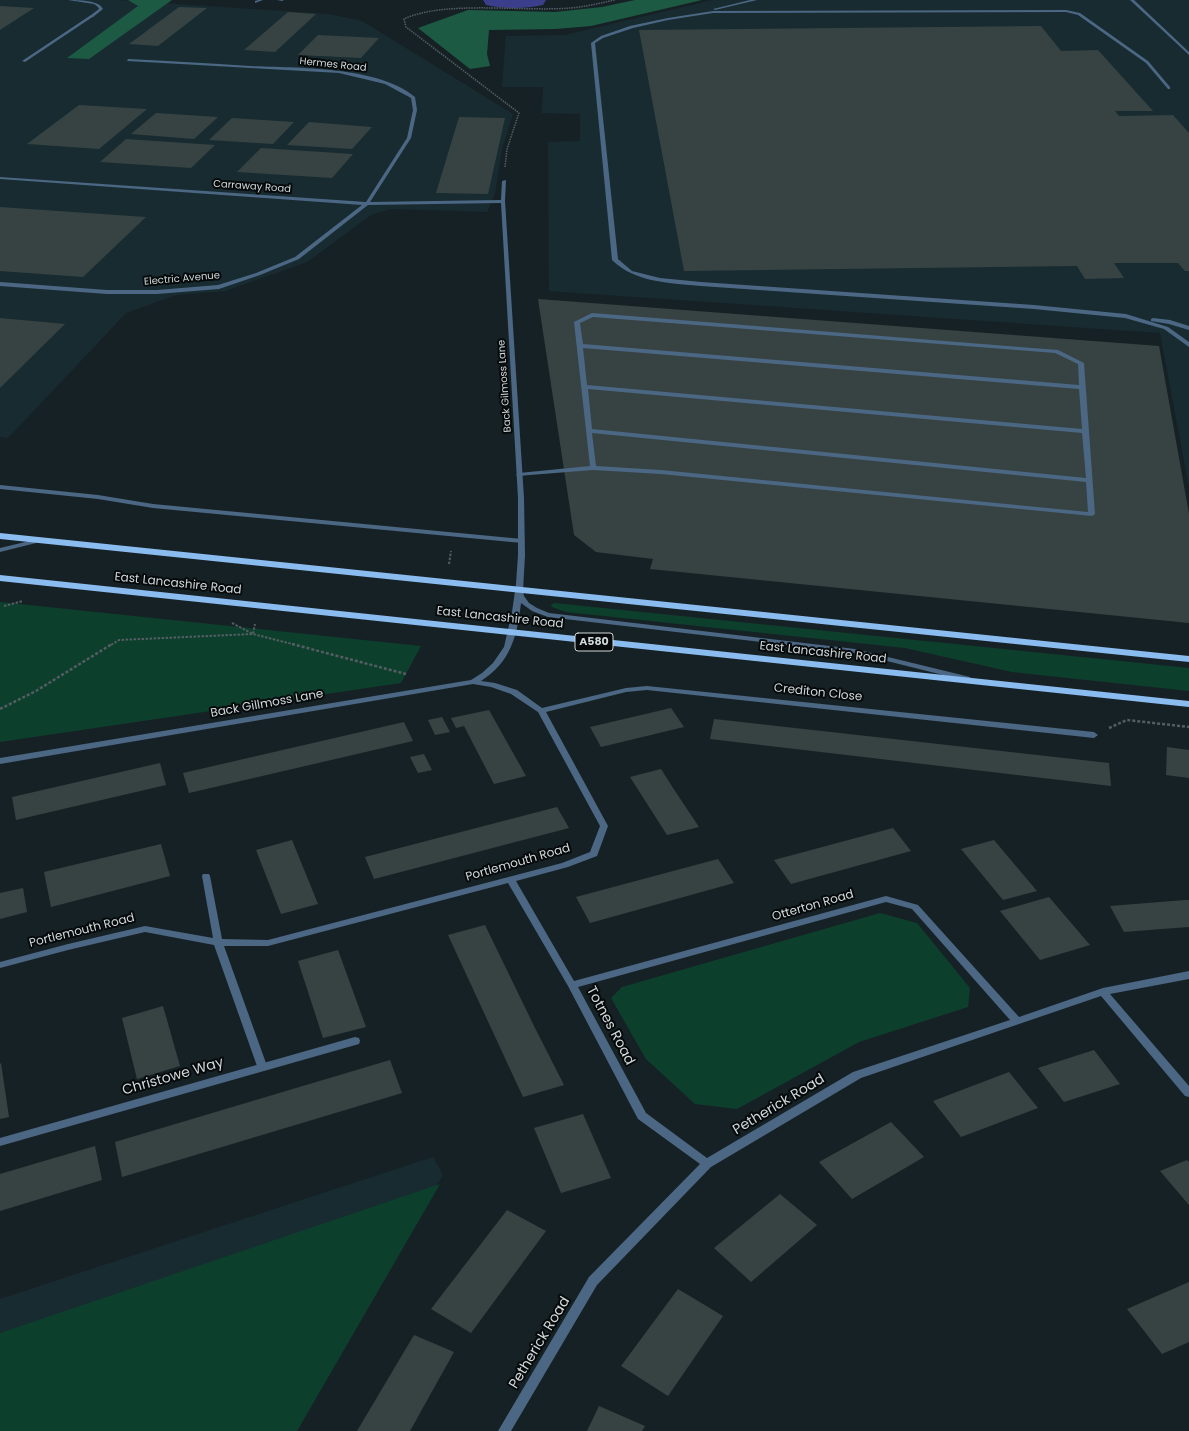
<!DOCTYPE html>
<html>
<head>
<meta charset="utf-8">
<style>
  body { margin:0 }
  canvas { display:block; background:#162125 }
</style>
</head>
<body>
<canvas width="1189" height="1431"></canvas>
<script>
const ctx = document.querySelector('canvas').getContext('2d');
ctx.lineJoin = 'round';
function paint(path, color) {
  ctx.fillStyle = color;
  ctx.fill(path, 'evenodd');
}
function stroke(path, color, width, dash) {
  ctx.strokeStyle = color;
  ctx.lineWidth = width;
  ctx.lineCap = dash ? 'butt' : 'round';
  ctx.setLineDash(dash || []);
  ctx.stroke(path);
}
function drawText(font, color, halo, rows, align = 'center') {
  ctx.font = font + ' Poppins,sans-serif';
  ctx.lineWidth = 4;
  ctx.setLineDash([]);
  ctx.textBaseline = 'middle';
  ctx.strokeStyle = halo;
  ctx.fillStyle = color;
  for (const [text, x, y, turn = 0] of rows) {
    ctx.save();
    ctx.translate(x, y);
    ctx.rotate((+turn || 0) * Math.PI / 180);
    ctx.textAlign = isNaN(turn) ? turn : align;
    if (halo) ctx.strokeText(text, 0, 0);
    ctx.fillText(text, 0, 0);
    ctx.restore();
  }
}
paint(new Path2D(`
  M0,0H117L329,14L362,21L513,114L502,149L495,193L487,212L390,209L371,215L307,262L225,291L176,295L126,313L8,438L0,437Z
  M713,0H1189V487L1160,333L549,291L548,142L580,141V114L542,113L543,87H502L506,36L565,35Z
  M433,1157L443,1175L281,1431H0V1299Z`), '#182b31');
paint(new Path2D(`
  M0,602L421,646L401,683L0,742Z
  M554,603L1189,668V691L1012,672L905,648L566,612L552,607L551,605Z
  M880,913L917,923L970,988L968,1007L859,1042L737,1109L695,1104L646,1059L611,998L622,987Z
  M440,1184L297,1431H0V1333Z`), '#0d3f2d');
paint(new Path2D(`
  M128,0H172L89,59L67,58L138,6Z
  M635,0H702L591,26L555,29L489,30L487,54L490,66L470,69L418,28L468,10L555,12L602,7Z`), '#1c5a43');
paint(new Path2D(`
  M483,0H546L543,5C526,9 503,9 486,5Z`), '#3b3e8b');
paint(new Path2D(`
  M0,6L34,8L0,30Z
  M179,7L207,8L158,46L129,44Z
  M288,12L316,14L275,52L244,50Z
  M1041,26L1061,51L1098,50L1153,111H1115L1119,116L1173,115L1189,133V271H1185L1178,263H1114L1124,278L1085,279L1077,266L684,271L639,30Z
  M318,35L379,38L361,58L298,55Z
  M79,105L147,109L99,149L27,144Z
  M156,113L218,117L194,139L131,134Z
  M459,117L505,118L488,194L436,193Z
  M232,118L294,122L273,144L209,140Z
  M309,122L372,127L352,149L287,145Z
  M126,139L215,145L191,168L100,162Z
  M261,148L353,154L332,178L237,172Z
  M0,207L146,217L83,277L0,271Z
  M538,299L1159,346L1189,514V623L650,569L653,559L596,552L574,535Z
  M0,318L65,324L0,388Z
  M671,708L684,727L601,747L590,727Z
  M489,710L503,735L526,776L494,784L464,726L456,728L451,718Z
  M442,717L450,732L435,735L428,720Z
  M714,719L1109,763L1111,786L710,739Z
  M404,722L413,741L189,793L183,773Z
  M1167,747L1189,750V778L1166,775Z
  M424,754L432,770L418,773L410,757Z
  M160,763L166,785L16,820L12,797Z
  M661,769L673,788L699,827L667,835L630,777Z
  M557,807L569,828L374,879L365,857Z
  M893,828L911,851L791,884L774,860Z
  M292,840L318,904L281,914L256,850Z
  M994,840L1015,865L1037,891L1003,900L961,849Z
  M161,844L170,876L51,907L44,872Z
  M718,859L734,883L590,923L576,897Z
  M23,888L27,912L0,919V893Z
  M1049,897L1090,945L1040,960L1000,911Z
  M1185,900H1189V927L1162,929L1124,932L1110,906Z
  M485,925L535,1028L564,1085L523,1097L448,935Z
  M338,950L366,1027L323,1038L298,961Z
  M163,1006L180,1066L137,1079L122,1018Z
  M1094,1050L1120,1084L1064,1102L1038,1068Z
  M390,1060L402,1093L122,1177L115,1142Z
  M1,1063L9,1117L0,1119V1064Z
  M1009,1072L1038,1108L961,1137L933,1101Z
  M583,1114L611,1178L561,1193L534,1128Z
  M891,1122L924,1157L852,1199L819,1162Z
  M95,1146L102,1180L0,1211V1174Z
  M1187,1160L1189,1162V1205L1160,1171Z
  M780,1194L817,1225L751,1282L714,1248Z
  M507,1210L546,1231L471,1333L431,1309Z
  M1189,1282V1342L1162,1354L1127,1309Z
  M678,1289L723,1316L668,1396L621,1366Z
  M414,1335L454,1352L410,1431H357Z
  M599,1406L645,1426L642,1431H587Z`), '#364342');
stroke(new Path2D(`
  M505,167L507,149L519,113L406,27L404,19C445,0 522,12 570,8C585,7 600,3 615,0`), '#545d61', 1.5, [1.5, 1]);
stroke(new Path2D(`
  M449,564L451,551
  M4,606L23,601
  M232,623L253,634L255,624
  M111,645L119,640L253,634L296,645`), '#545d61', 2, [2.5, 1.5]);
stroke(new Path2D(`
  M292,644L406,674
  M0,709L36,691L112,644
  M1109,728L1127,720L1189,727`), '#545d61', 2.5, [3, 2]);
paint(new Path2D(`
  M750,0H757L715,10L713,9Z
  M1066,10L1080,13L1148,61L1170,87V89H1168L1146,63L1078,15L1066,12L713,13L668,20L633,28L603,38L595,43L618,259L632,271L660,278L701,282L1034,305L1126,314L1168,327L1189,342V347L1164,329L1125,318L1034,309L701,286C671,283 635,283 612,260L591,43L601,36L630,26L668,18L713,11Z
  M91,15L94,16L25,62L22,61Z
  M592,313L1058,350L1084,363L1095,514L1092,516L661,474L593,470L517,476L516,475L519,473L590,466L574,322ZM593,317L1055,353L1078,364L1079,385L583,344L580,323ZM583,348L1079,389L1082,429L587,385ZM588,389L1082,433L1086,478L592,429ZM592,433L1086,482L1088,512L661,470L596,466Z
  M1153,318L1170,320L1189,326V330L1169,324L1151,321V319Z
  M0,485L98,495L153,504L522,539L525,541L522,543L153,508L98,499L0,489Z`), '#4b6783');
paint(new Path2D(`
  M355,1037L359,1038L360,1041L359,1044L0,1146V1138Z`), '#4b6783');
paint(new Path2D(`
  M68,0C78,0 99,0 103,9L93,17H91V15L99,9L98,7L94,4Z
  M258,0H263L255,3V1Z
  M277,0H284L282,1Z
  M1130,0H1134L1189,52V55Z
  M128,59C169,61 209,63 250,66C297,68 378,66 415,97L417,110L411,138L370,202L501,200L502,181L506,180L505,201L524,498L525,555L523,591L524,596L529,603L537,608L549,613L855,649L970,677L971,679L967,681L855,653L548,617L532,611L521,603C517,636 511,662 481,681L495,683L517,690L542,708L626,688L647,686L1094,732L1098,735L1094,738L647,690L626,692L546,712L608,826L597,856L568,867L516,881L574,981L886,896L918,905L1019,1017L1103,988L1189,971V979L1110,994L1189,1086V1097L1185,1096L1101,996L861,1078L711,1167L597,1285L511,1431H498L589,1277L700,1164L638,1119L568,986L508,883L268,946H224L267,1066L266,1069L262,1070L258,1069L257,1066L214,945L145,932L68,950L0,968V962L68,944L145,926L213,938L202,876L203,874H209L210,876L222,939L268,940L562,863L590,852L600,826L538,712L511,694L491,687L473,684L0,764V758L471,680L482,673L493,663L504,647L512,612L516,584L518,555V498L501,203L368,205L299,259L260,275L219,289L157,294H107L0,286V282L107,290H157L218,285L256,273L295,257L362,205L0,179V177L366,202L407,138L413,110L411,98L385,84L339,73L127,61ZM886,902L912,909L1010,1020L853,1072L707,1158L646,1113L578,987Z
  M42,538L44,539L45,540L44,541L0,552V548Z`), '#4b6783');
paint(new Path2D(`
  M0,533L1189,656V662L0,539Z
  M0,575L1189,701V707L0,581Z`), '#8abcf0');
drawText('10px', '#d1d8da', '#060a0b', [
  ["Hermes Road",333,65,6],
  ["Carraway Road",252,187,4],
  ["Electric Avenue",182,279,-5],
  ["Back Gilmoss Lane",505,386,-94]
]);
for (const [x, y, w] of [
  [594,642,38]
]) {
  const box = new Path2D();
  box.roundRect(x - w / 2, y - 9, w, 18, 3);
  ctx.fillStyle = '#060a0b';
  ctx.fill(box);
  stroke(box, '#d1d8da', 1);
}
drawText('bold 11px', '#d1d8da', null, [
  ["A580",594,642]
]);
drawText('12px', '#d1d8da', '#060a0b', [
  ["East Lancashire Road",178,584,6],
  ["East Lancashire Road",500,618,6],
  ["East Lancashire Road",823,653,6],
  ["Crediton Close",818,693,6],
  ["Back Gillmoss Lane",267,704,-10],
  ["Portlemouth Road",518,863,-16],
  ["Otterton Road",813,906,-16],
  ["Portlemouth Road",82,931,-14]
]);
drawText('14px', '#d1d8da', '#060a0b', [
  ["Totnes Road",610,1026,62],
  ["Christowe Way",173,1077,-16],
  ["Petherick Road",779,1105,-31],
  ["Petherick Road",540,1343,-59]
]);
</script>
</body>
</html>
